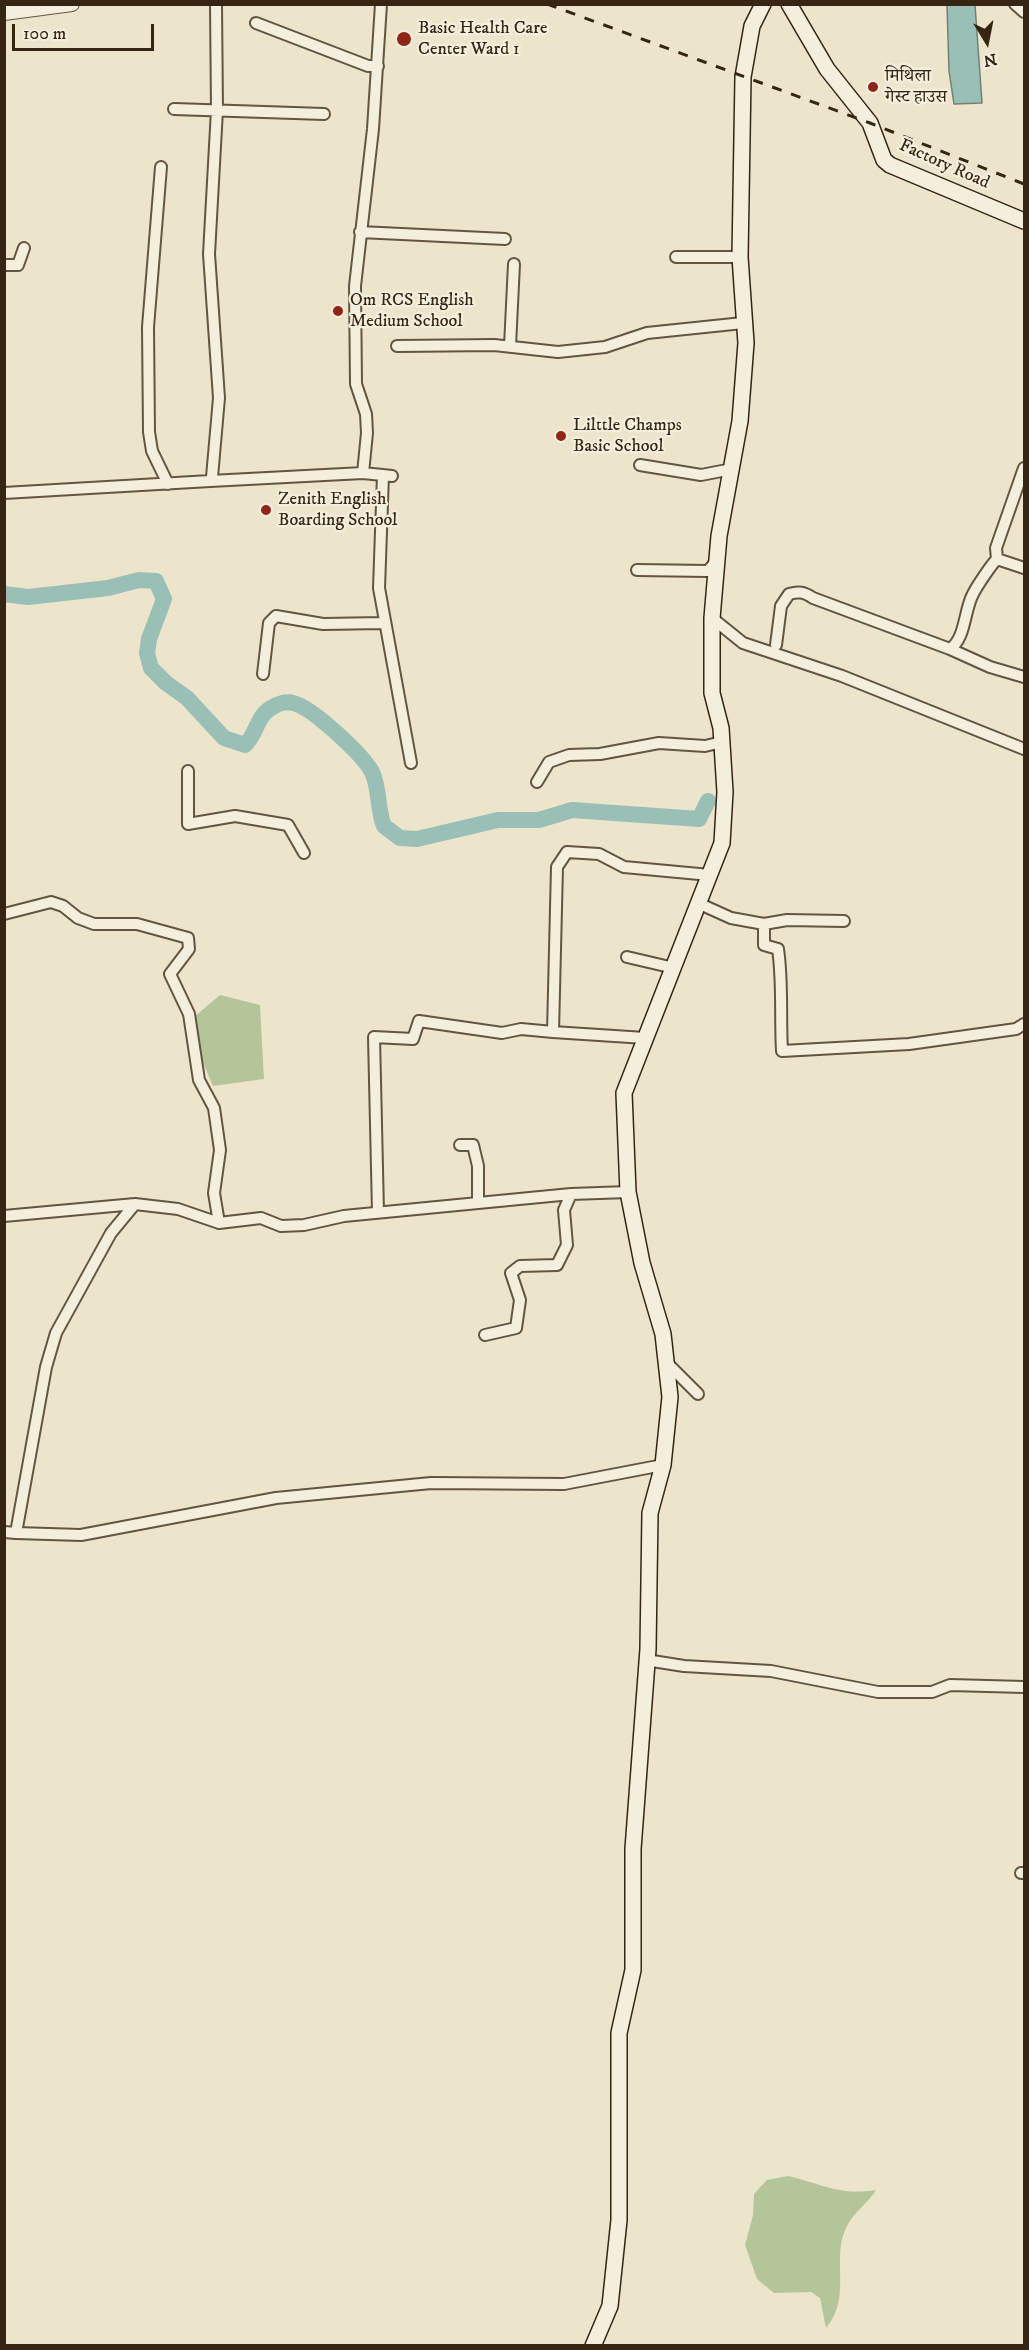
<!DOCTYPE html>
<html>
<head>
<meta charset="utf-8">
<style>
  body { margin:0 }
  #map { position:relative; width:1029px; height:2350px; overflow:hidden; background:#ede5cb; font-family:"IM FELL DW Pica",serif }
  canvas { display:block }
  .frame { position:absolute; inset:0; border:6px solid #372513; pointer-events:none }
  .north { position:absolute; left:957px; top:12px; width:60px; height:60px; -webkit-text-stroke:4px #f3eedd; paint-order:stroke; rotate:170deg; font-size:16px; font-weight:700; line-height:24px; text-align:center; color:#372513 }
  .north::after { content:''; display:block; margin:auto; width:21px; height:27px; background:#372513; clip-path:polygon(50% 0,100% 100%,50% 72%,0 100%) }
  .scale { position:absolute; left:12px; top:24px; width:142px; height:27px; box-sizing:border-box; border:3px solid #372513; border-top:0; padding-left:8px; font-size:18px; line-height:21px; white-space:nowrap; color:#372513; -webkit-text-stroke:4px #f3eedd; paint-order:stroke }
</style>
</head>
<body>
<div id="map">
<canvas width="1029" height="2350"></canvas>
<div class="frame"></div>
<div class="north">N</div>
<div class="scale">100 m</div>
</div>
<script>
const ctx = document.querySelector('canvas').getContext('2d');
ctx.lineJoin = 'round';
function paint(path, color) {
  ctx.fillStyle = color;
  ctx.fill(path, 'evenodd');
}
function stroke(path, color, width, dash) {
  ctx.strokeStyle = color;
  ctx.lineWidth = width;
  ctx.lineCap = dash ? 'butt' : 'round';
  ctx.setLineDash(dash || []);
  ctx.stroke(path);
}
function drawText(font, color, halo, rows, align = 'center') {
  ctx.font = font + ' "IM FELL DW Pica","Noto Serif Devanagari",serif';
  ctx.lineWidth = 4.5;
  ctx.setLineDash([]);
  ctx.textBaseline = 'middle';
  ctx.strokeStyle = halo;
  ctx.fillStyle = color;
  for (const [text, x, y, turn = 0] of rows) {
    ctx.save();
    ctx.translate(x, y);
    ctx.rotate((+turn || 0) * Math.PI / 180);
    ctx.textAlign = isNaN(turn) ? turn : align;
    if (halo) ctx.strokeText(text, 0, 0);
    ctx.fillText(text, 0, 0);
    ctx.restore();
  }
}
paint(new Path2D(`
  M220,995L260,1005L264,1079L213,1086L193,1039L194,1017Z
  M788,2176C822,2184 840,2196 876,2190C868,2203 854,2212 847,2226C830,2257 853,2297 826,2328L820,2298L811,2292L774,2293L757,2279L745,2245L753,2215L754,2194L767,2180Z`), '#b5c59a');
const water = new Path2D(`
  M947,5H975L982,103L954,104L949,71Z`);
paint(water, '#99bfb7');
stroke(water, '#728175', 1.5);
stroke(new Path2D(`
  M4,594L28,597L108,588L139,580L156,581L164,599L149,639L147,653L151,668L166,683L187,698L224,738L245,745C256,735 257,716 271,708C277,704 286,701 293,703C312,707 363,755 372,772C380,789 377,809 384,826L400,838L417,839L498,820H539L572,810L699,819L708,801`), '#99bfb7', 16);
const minor = new Path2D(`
  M1015,4L1024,12
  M256,23L368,66H378
  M174,109L324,114
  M161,167L148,327L149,432L152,451L168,484
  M360,232L505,239
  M676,257H740
  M4,265H18L24,248
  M397,346L494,345L558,352L605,347L647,333L743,323
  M510,346L514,264
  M640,465L701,475L732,469
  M1024,468L996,548L997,559L1024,568
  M363,473L367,433L366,414L356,384L355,286L373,129L381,4
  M383,475L379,588L411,763
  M210,481L363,473L392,476
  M4,493L210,481L212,477L219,398L209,254L217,110L216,4
  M637,570L708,571L716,561
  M712,618L743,643L842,676L1024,749
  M776,645L781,606L789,594C799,591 804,592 813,598L950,649C966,638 964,610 973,594C977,586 991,565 997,559
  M950,649L990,667L1024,677
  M263,674L269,623L276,616L323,624L384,623
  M188,771V824L235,816L288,825L304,853
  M537,782L549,762L569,755L600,754L659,743L705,746L722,742
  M700,904L731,918L764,924L787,920L844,921
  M4,914L51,902L63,906L78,918L94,924H137L188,938L189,949L170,974L189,1014L199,1080L214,1108L220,1150L214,1193L219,1223
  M764,924V945L778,949C783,983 780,1017 782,1051L909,1044L1016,1029L1024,1024
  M627,957L674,968
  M645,1038L553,1032L557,867L567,852L599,854L624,867L710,875
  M460,1145H473L478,1166V1203
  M378,1212L374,1037L413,1039L419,1021L502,1033L521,1029L553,1032
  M4,1216L135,1204L178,1209L219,1223L261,1218L281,1226L304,1225L344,1216L571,1194L628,1192
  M485,1335L516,1328L520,1300L511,1273L520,1266L557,1265L567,1245L564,1210L571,1194
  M666,1362L698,1394
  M4,1532L16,1533L46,1367L56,1333L111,1233L135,1204
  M16,1533L81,1535L276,1498L431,1483L564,1484L663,1465
  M646,1660L684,1666L771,1671L878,1692H932L950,1685L1024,1687
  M1021,1873H1024`);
const tertiary = new Path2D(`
  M4,13L72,4`);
const secondary = new Path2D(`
  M789,4L827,69L870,123L884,160L890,165L1024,221
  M593,2346L610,2306L619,2220V2033L633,1970V1849L648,1649L650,1513L663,1465L670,1397L663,1334L642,1263L628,1192L624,1093L722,843L725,792L721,728L712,693V618L719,536L740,421L746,343L740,257L743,77L752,26L763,4`);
stroke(minor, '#645541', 14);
stroke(tertiary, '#645541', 16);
stroke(secondary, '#372513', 18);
stroke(minor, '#f3eedd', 10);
stroke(tertiary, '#f3eedd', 14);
stroke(secondary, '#f3eedd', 15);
stroke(new Path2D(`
  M547,4L870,123L1024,184`), '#372513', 3, [10, 10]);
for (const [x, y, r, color] of [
  [404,39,8,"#8f2418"],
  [873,87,6,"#8f2418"],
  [338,311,6,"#8f2418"],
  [561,436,6,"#8f2418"],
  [266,510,6,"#8f2418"]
]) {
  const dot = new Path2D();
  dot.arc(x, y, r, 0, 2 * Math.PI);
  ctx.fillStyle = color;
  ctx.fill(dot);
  stroke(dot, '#f3eedd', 2);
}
drawText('18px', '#372513', '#f3eedd', [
  ["Basic Health Care",418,29],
  ["Center Ward 1",418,50],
  ["मिथिला",885,77],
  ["गेस्ट हाउस",885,98],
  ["Om RCS English",350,301],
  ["Medium School",350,322],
  ["Lilttle Champs",573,426],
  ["Basic School",573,447],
  ["Zenith English",278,500],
  ["Boarding School",278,521]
], 'left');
drawText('18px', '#372513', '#f3eedd', [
  ["Factory Road",944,165,24]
]);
</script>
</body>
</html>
